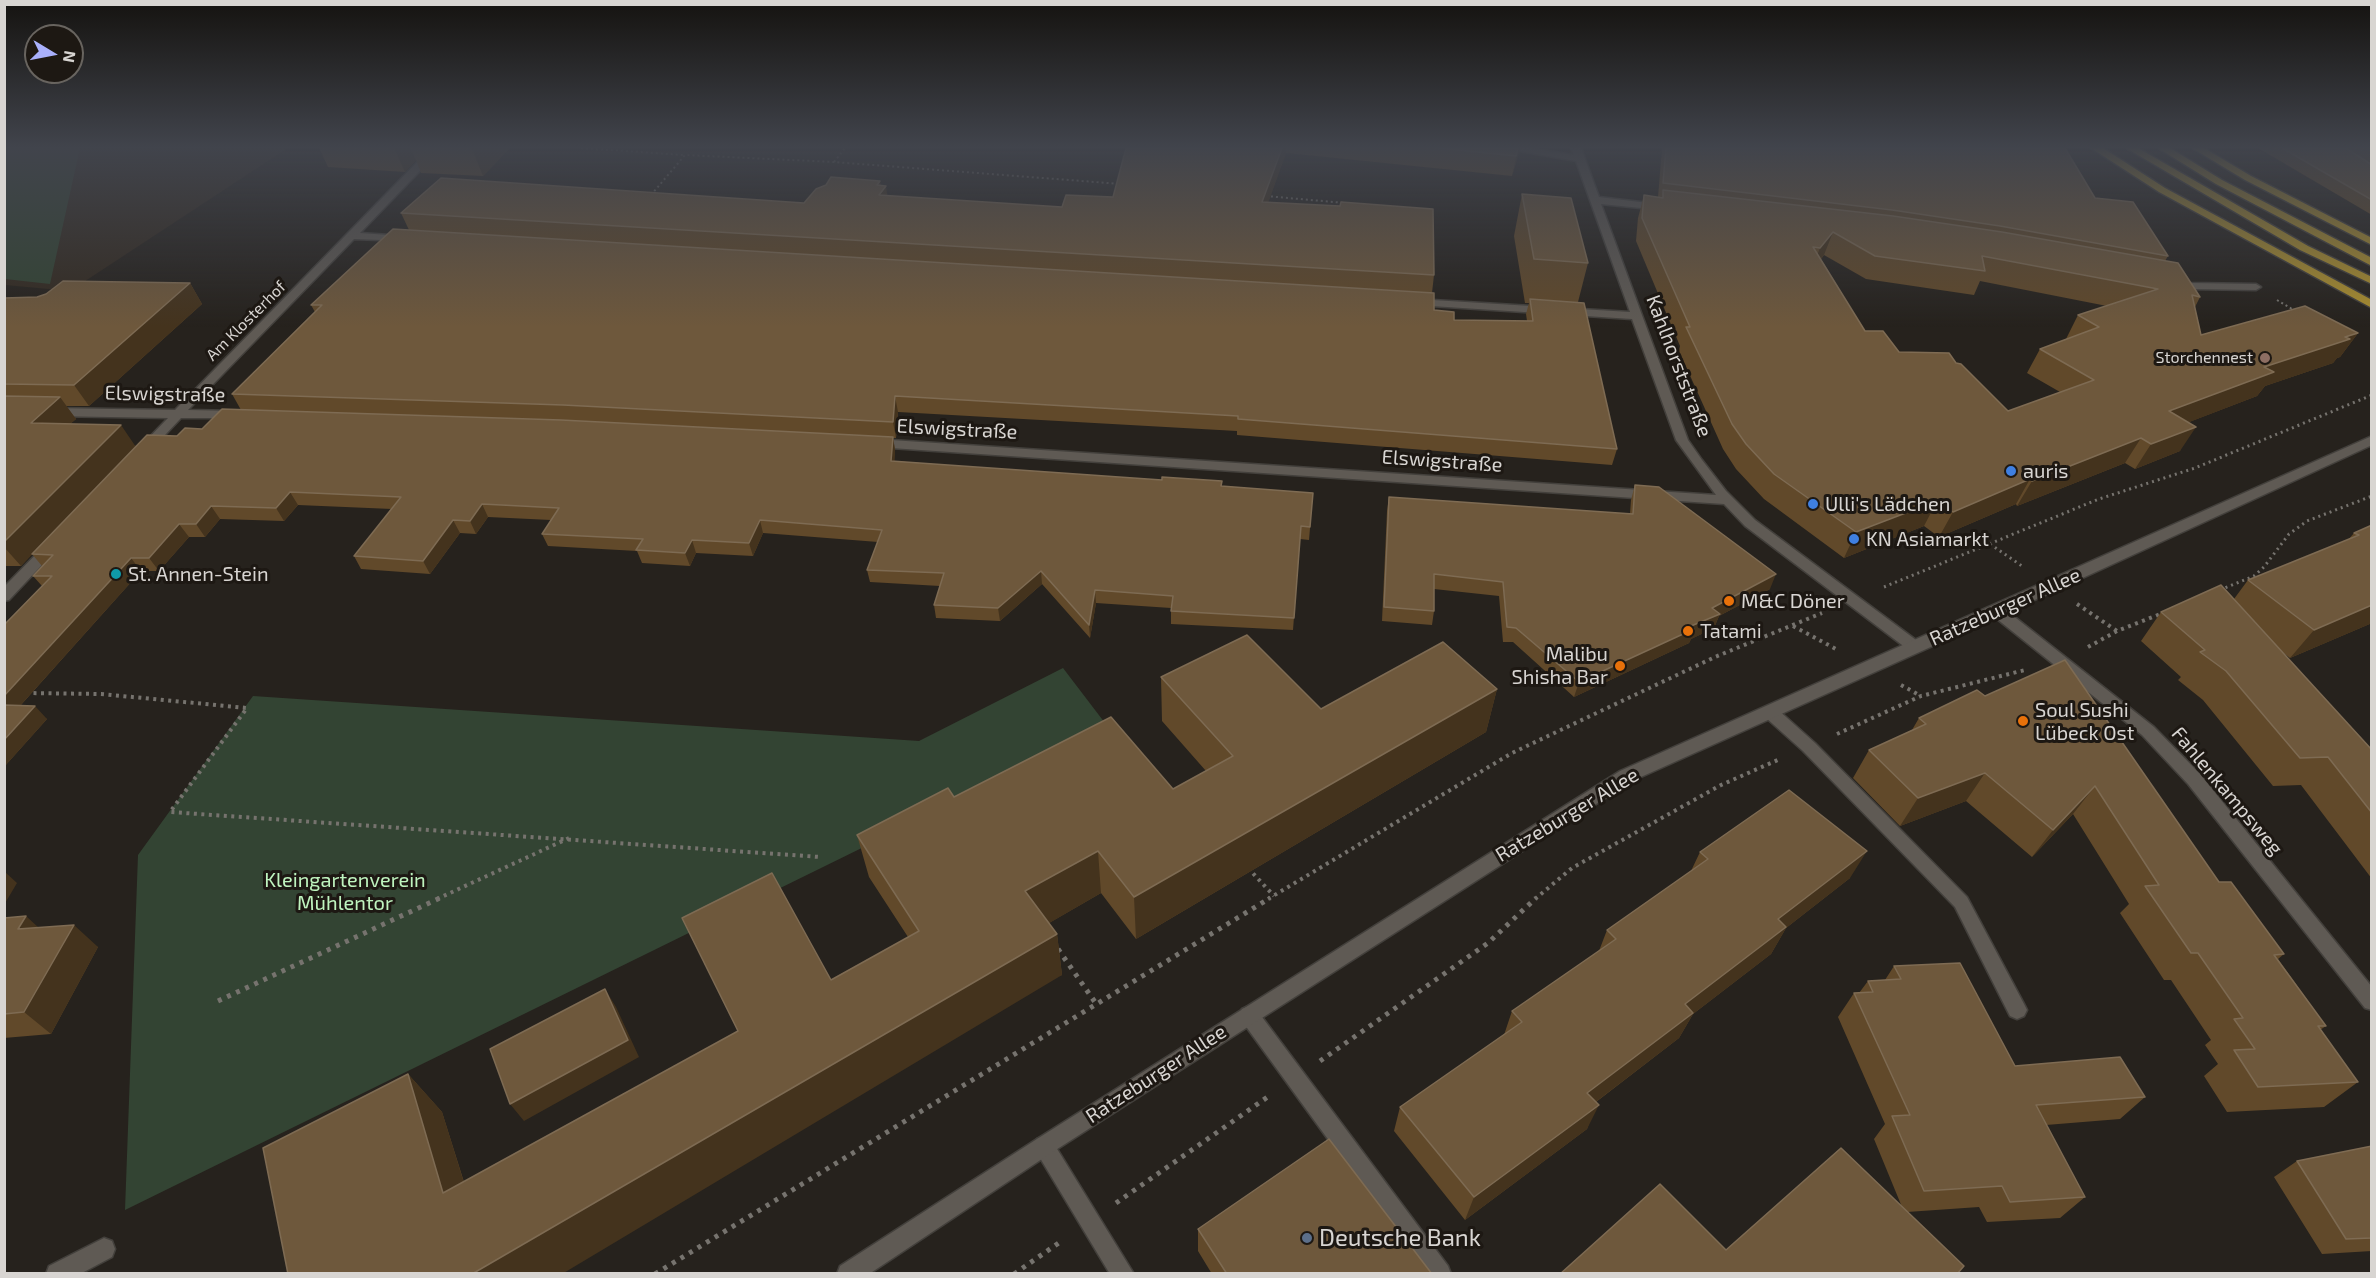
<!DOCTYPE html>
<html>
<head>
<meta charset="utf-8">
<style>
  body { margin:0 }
  #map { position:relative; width:2376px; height:1278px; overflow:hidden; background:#26221d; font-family:"Exo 2",sans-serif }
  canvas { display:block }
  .frame { position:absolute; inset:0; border:6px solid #d8d5d2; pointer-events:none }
  .north { position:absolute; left:24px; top:24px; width:60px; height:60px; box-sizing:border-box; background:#1d1813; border:2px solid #68645f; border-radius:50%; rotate:100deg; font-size:16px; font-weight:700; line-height:24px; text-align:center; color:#d8d5d2 }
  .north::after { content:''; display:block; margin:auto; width:21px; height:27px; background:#a9b0fc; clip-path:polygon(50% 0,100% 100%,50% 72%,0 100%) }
</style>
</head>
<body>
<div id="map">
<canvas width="2376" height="1278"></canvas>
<div class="frame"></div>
<div class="north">N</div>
</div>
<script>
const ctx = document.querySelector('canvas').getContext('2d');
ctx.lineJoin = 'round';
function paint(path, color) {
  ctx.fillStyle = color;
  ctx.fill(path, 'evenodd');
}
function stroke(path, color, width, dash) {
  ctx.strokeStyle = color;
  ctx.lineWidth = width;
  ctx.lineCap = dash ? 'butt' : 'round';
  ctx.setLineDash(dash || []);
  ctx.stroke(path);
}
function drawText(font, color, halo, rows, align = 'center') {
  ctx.font = font + ' "Exo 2",sans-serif';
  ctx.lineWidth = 6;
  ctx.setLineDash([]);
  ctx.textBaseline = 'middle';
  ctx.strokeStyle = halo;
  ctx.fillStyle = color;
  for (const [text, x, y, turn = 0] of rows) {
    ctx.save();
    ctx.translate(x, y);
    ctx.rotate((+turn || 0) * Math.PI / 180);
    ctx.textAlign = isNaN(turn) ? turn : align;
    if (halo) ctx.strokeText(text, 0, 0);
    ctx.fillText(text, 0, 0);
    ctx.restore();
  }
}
paint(new Path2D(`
  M4,148H288L70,291L5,285Z`), '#332a20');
paint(new Path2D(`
  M5,148H80L50,284L5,279Z
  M1063,668L1108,727L125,1210L138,855L253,696L919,741Z`), '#343');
const service = new Path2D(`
  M1770,706L1776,708L1815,743L1967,897L2024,1004L2027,1010L2024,1016L2017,1019L2010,1016L1955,907L1803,751L1764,716L1762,712L1764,708Z
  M1249,1006L1256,1009L1448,1266L1451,1274H1426L1242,1021L1239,1015L1242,1009Z
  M104,1238L112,1241L115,1249L112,1257L80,1274H46L49,1266Z`);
const minor = new Path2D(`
  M431,148H442L360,233L404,236L409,239L408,241L354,239L188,410L237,411L243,415L241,418H181L149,452L144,453L138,449L168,418L51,416L45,412L51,408L175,410Z
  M1503,148H1528L1574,155L1571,148H1581L1599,197L1665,205V209L1661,210L1601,204L1688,440L1702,460L1726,491L1755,520L1920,643L1923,647L1920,651H1910L1745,526L1724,504L876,447L870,443L876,439L1716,495L1676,440L1632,319L1416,305L1410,302L1416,299L1630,312L1576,161Z
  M2174,280L2190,283L2256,284L2261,287L2256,290L2190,289L2170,285L2169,283Z
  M51,542L56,544L58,547L56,550L9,600L4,601V587L46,544Z
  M1997,606L2002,607L2154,727L2200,774L2372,987V1010L2365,1008L2188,784L2142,735L1992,615L1990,611L1992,607Z
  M1044,1136L1051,1139L1134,1274H1110L1037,1153L1034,1146L1037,1139Z`);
const secondary = new Path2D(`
  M2372,436V445L2002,615L1632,781L1051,1153L869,1274H837L840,1266L1037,1139L1620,771Z`);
const primary = new Path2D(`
  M2091,148H2103L2165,188L2372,300V308L2159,192Z
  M2126,148H2138L2308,246L2372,277V284L2300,250Z
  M2158,148H2170L2222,180L2372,258V266L2216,184Z
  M2192,148H2204L2251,176L2372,238V245L2245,180Z`);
stroke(service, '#43403c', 3);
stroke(minor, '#43403c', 3);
stroke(secondary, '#43403c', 3);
stroke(primary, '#43403c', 3);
stroke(new Path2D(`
  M581,148L684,155
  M834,162L845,148
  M651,195L685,155L834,162L1121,184
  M1266,196L1345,203
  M2277,300L2297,312`), '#76736e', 2, [2, 3]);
stroke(new Path2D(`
  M1990,544L2022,566
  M1884,587L2099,499L2195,468L2372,395
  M2220,590L2254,576L2264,567L2289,534L2307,521L2372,496`), '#76736e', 3, [2, 4]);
stroke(new Path2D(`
  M2077,604L2117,631
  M1793,626L1836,649
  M2088,647L2117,631L2163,613
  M1901,685L1921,696
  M26,693L101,694L247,708L170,812L820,857
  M1837,734L1921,696L2025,670
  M1248,868L1274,896
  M437,899L569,838
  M1268,899L1512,753L1715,657L1822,613
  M1535,899L1572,868L1721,785L1780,759`), '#76736e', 4, [3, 4.5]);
stroke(new Path2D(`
  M1058,949L1097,1005
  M218,1001L440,898
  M1320,1061L1488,943L1536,898
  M1116,1203L1269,1096
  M655,1274L1270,898
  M1014,1274L1063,1240`), '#76736e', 5, [4, 6]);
paint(service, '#5f5a54');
paint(minor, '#5f5a54');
paint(secondary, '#5f5a54');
paint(primary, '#ac8f2e');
paint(new Path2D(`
  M319,148H510L483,176L421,173L416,160L405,172L328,167Z
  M1126,148H1520L1512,176L1286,153L1268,202L1434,275L1432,293L1434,310L1454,320L1527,321L1526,314L1529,303H1525L1514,236L1522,194L1588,263L1578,302L1617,449L1612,465L1237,435V431L898,412L896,438H893L895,450L894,461L1313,493L1309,540L1300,539L1293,630L1171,624V608L1096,603L1090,638L1042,584L1000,621L936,618L934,605L940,586L870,582L867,570L878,542L763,533L753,556L696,553L690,566L642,563L637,551L548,546L542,534L551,520L488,517L476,534L460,533L430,574L361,569L354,556L392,509L298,505L284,521L220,519L205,537H189L159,571H141L20,706L47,719L4,767L42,586L33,576L42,566L32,554L21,566H4V298L37,297L190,283L202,304L89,406H66L76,419L70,424L136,446L202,429L241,410L232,394L315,312L311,305L409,230L401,213L804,203L881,186L888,196L1062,207L1113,197Z
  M1662,148H2065L2095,198L2168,256L2165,261L2200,297L2195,307L2201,335L2358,333L2340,357L2337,358L2333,363L2265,386L2257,396L2189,422L2180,451L2135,469L2125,463L2017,506L2016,504L1939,537L1924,526L1844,558L1764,499L1736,469L1723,449L1679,351L1680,346L1636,241L1638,218L1644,195L1658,197ZM1824,255L1866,279L1974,295L1980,281L2107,306L2078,315L2066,339L2040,349L2027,373L2060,392L2008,411L1956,363L1899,352L1865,331L1821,259Z
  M2258,148H2372V215Z
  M1635,485L1770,589L1719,616L1714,628L1691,639L1689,643L1574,697L1513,642H1503L1499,596L1434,589V611L1432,625L1382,621L1387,511L1389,497L1630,514L1631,500Z
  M2372,525V623L2290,658L2281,651L2372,750V879L2301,785L2273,786L2203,700L2178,680L2181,677L2141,641L2161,612L2234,599L2248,580L2348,540L2354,533Z
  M1161,677L1321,709L1497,689L1486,732L1136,939L1101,893L1049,923L1057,934L1062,975L288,1274L408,1074L442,1112L464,1182L908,937L869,877L857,835L954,797L1173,789L1206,771L1162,721Z
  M1977,690L2219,882L2284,954L2278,959L2326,1026L2320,1030L2358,1082L2324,1107L2227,1112L2204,1076L2218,1064L2205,1045L2211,1040L2171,980H2164L2120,913L2129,904L2073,814L2032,857L1966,801L1900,826L1853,778L1869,750L1912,730L1919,718Z
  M1700,852L1850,878L1786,928L1771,954L1693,1014L1679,1038L1596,1102L1587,1129L1465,1220L1394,1131L1400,1107L1504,1035L1512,1011L1599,951L1607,930L1691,871Z
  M4,918L38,928L98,947L51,1034L4,1038Z
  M1894,966L2015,1066L2145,1097L2120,1119L2046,1125L2085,1197L2060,1218L1987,1222L1979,1207L1907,1212L1726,1250L1902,1207L1874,1139L1885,1124L1838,1017L1854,993H1859L1868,981L1885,980Z
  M2372,1146V1251L2322,1254L2274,1177L2297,1161Z
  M1198,1229L1432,1274H1212L1198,1251Z`), '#61492a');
paint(new Path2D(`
  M394,148H410L416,160L405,172Z
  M473,148H510L483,176L472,149Z
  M1282,148H1286V153L1261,223L1262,202Z
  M1518,148H1520L1519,153L1512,176Z
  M880,181L882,191L886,186L889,207L883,216L877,185Z
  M1833,232L1824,255L1811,271L1820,248Z
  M190,283L202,304L89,406L74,385Z
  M2358,333L2340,357L2337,358L2333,363L2265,386L2257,396L2153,436L2169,411L2264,367Z
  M895,396L898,412L896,438L893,422Z
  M60,397L76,419L47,444L31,423Z
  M121,425L136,447L21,566L4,547V542Z
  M2196,427L2180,451L2135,469L2151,444Z
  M893,437L895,450L894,473L891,461Z
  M2141,438L2125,463L2017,506L2032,481Z
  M2030,479L2016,504L1939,537L1953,512Z
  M290,492L298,505L284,521L276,508Z
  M1937,501L1924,526L1844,558L1856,532Z
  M482,504L488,517L476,534L470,521Z
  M211,506L220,519L205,537L196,524Z
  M453,520L460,533L430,574L423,561Z
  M760,520L763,533L753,556L749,543Z
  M179,524L189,537L159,571L149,558Z
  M692,540L696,553L690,566L685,553Z
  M131,558L141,571L9,718L4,713V696Z
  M1041,571L1042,584L1000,621L998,608Z
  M1776,574L1770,589L1719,616L1714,628L1691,639L1689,643L1574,697L1579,682L1691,626L1712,608Z
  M1095,590L1096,603L1090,638L1089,625Z
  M2372,605V623L2290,658L2314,630Z
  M1497,689L1486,732L1136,939L1134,897Z
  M35,706L47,719L4,767V740Z
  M1985,773L1966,801L1900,826L1918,798Z
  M2095,786L2073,814L2032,857L2053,830Z
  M1098,851L1101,893L1032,933L1025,891Z
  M1867,851L1850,878L1786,928L1771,954L1693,1014L1679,1038L1576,1117L1587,1093L1778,919Z
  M4,871L17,883L4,905Z
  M26,916L51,939L18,929Z
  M74,925L98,947L51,1034L24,1012Z
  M1057,934L1062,975L562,1274H472Z
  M605,989L616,1007L639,1057L524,1121L510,1104Z
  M408,1074L442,1112L478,1228L443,1193Z
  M1599,1105L1587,1129L1465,1220L1474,1197Z`), '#44331d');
const building = new Path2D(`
  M1126,148H1282L1262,202L1340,206L1341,202L1433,209L1434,275L401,213L441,178L804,203L816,189L826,185L831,177L880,181L877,185L886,186L879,195L1062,207L1066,195L1113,197Z
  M1439,148H1518L1516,156Z
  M1666,148H2065L2095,198L2133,202L2168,256L2000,226L1892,210L1663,183Z
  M2282,148H2346L2372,165V200Z
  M1663,190L1893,216L2002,232L2178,263L2200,297L2192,295L2201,335L2305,306L2358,333L2345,337L2350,339L2264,367L2274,372L2169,411L2196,427L2151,444L2141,438L2032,481L2030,479L1953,512L1937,501L1856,532L1774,474L1746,444L1732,424L1686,327H1690L1642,218L1644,195L1663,198ZM1833,232L1875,256L1985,271L1982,256L2158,289L2078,315L2099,327L2040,349L2094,380L2008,411L1961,364L1956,363L1949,353L1899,352L1883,331H1865L1813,247L1820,248Z
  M1522,194L1571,198L1588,263L1534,259Z
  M393,229L1434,293V310L1454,312V320L1533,321L1530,299L1584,303L1617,449L1238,419V416L895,396L893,422L563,405L232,394L322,305H311Z
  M63,281L190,283L74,385L4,384V298L37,297L46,294Z
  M4,396L60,397L31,423L121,425L4,542Z
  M222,409L561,420L893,437L891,461L1162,480V477L1222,481L1221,486L1313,493L1310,527L1301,526L1294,618L1171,611L1173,596L1095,590L1089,625L1041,571L998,608L934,605L944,573L867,570L882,530L760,520L749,543L692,540L685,553L636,550L643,539L542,534L559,508L482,504L470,521L453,520L423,561L354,556L401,497L290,492L276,508L211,506L196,524H179L149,558H131L4,696V625L52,576H33L53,555L32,554L147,435L177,436L185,428L202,429Z
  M1635,485L1659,487L1776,574L1712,608L1720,614L1691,626L1694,629L1579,682L1516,628L1507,627L1503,582L1434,574V611L1384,607L1389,497L1633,514Z
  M2372,525V605L2314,630L2248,580L2359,535L2354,533Z
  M2221,585L2372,750V813L2328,757L2300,758L2226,671L2200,652L2205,650L2161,612Z
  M1247,635L1321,709L1443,642L1497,689L1134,897L1098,851L1025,891L1057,934L472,1274H288L263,1148L408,1074L443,1193L738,1031L682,918L772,873L831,980L919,931L857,835L948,788L954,797L1111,717L1173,789L1233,756L1161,677Z
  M2065,660L2219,882H2231L2284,954L2274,955L2326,1026H2318L2358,1082L2258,1087L2234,1050L2255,1049L2234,1019L2243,1018L2198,953H2191L2145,886L2159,885L2095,786L2053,830L1985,773L1918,798L1869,750L1926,724L1919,718L1977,690L1985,696Z
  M4,705L35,706L4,740Z
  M1789,790L1867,851L1778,919L1786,927L1685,1004L1693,1013L1587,1093L1599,1105L1474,1197L1400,1107L1522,1022L1512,1011L1616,939L1607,930L1708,859L1700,852Z
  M26,916L18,929L74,925L24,1012L4,1014V918Z
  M1960,963L2015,1066L2120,1057L2145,1097L2036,1105L2085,1197L2010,1202L2002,1186L1924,1191L1892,1116L1910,1115L1854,993L1873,992L1868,981L1901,979L1894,966Z
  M605,989L628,1040L510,1104L490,1049Z
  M1329,1139L1432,1274H1227L1198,1229Z
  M2372,1146V1238L2346,1239L2297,1161Z
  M1841,1148L1964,1266L1957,1274H1560L1660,1184L1726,1250Z`);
paint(building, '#6e583c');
stroke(building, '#7e6b53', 1.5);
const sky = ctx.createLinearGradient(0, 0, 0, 327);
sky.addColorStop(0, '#151310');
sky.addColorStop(0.45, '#41444c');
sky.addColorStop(1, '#41444c00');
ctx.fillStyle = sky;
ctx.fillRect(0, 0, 2376, 327);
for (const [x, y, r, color] of [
  [2265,358,6,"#8d6e63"],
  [2011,471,6,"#3f7fe0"],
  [1813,504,6,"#3f7fe0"],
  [1854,539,6,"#3f7fe0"],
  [116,574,6,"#0f9aa8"],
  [1729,601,6,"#e8710a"],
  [1688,631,6,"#e8710a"],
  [1620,666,6,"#e8710a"],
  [2023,721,6,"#e8710a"],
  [1307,1238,6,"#5c6f8a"]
]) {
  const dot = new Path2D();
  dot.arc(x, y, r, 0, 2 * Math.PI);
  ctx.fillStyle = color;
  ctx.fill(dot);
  stroke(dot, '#1d1813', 2);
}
drawText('16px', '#d8d5d2', '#1d1813', [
  ["Am Klosterhof",246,321,-45]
]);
drawText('16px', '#d8d5d2', '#1d1813', [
  ["Storchennest",2253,358]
], 'right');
drawText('20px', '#d8d5d2', '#1d1813', [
  ["Kahlhorststraße",1679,366,69],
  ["Elswigstraße",165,394,1],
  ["Elswigstraße",957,429,3],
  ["Elswigstraße",1442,461,4],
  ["Ratzeburger Allee",2005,607,-24],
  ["Fahlenkampsweg",2227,791,50],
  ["Ratzeburger Allee",1567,815,-31],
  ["Ratzeburger Allee",1156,1074,-33]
]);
drawText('20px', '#d8d5d2', '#1d1813', [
  ["auris",2023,471],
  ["Ulli's Lädchen",1825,504],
  ["KN Asiamarkt",1866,539],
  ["St. Annen-Stein",128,574],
  ["M&C Döner",1741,601],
  ["Tatami",1700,631],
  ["Malibu",1608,654,"right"],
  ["Shisha Bar",1608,677,"right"],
  ["Soul Sushi",2035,710],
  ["Lübeck Ost",2035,733]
], 'left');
drawText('20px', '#bff4bf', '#1d1813', [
  ["Kleingartenverein",345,880],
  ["Mühlentor",345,903]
]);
drawText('24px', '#d8d5d2', '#1d1813', [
  ["Deutsche Bank",1319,1238]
], 'left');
</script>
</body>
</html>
